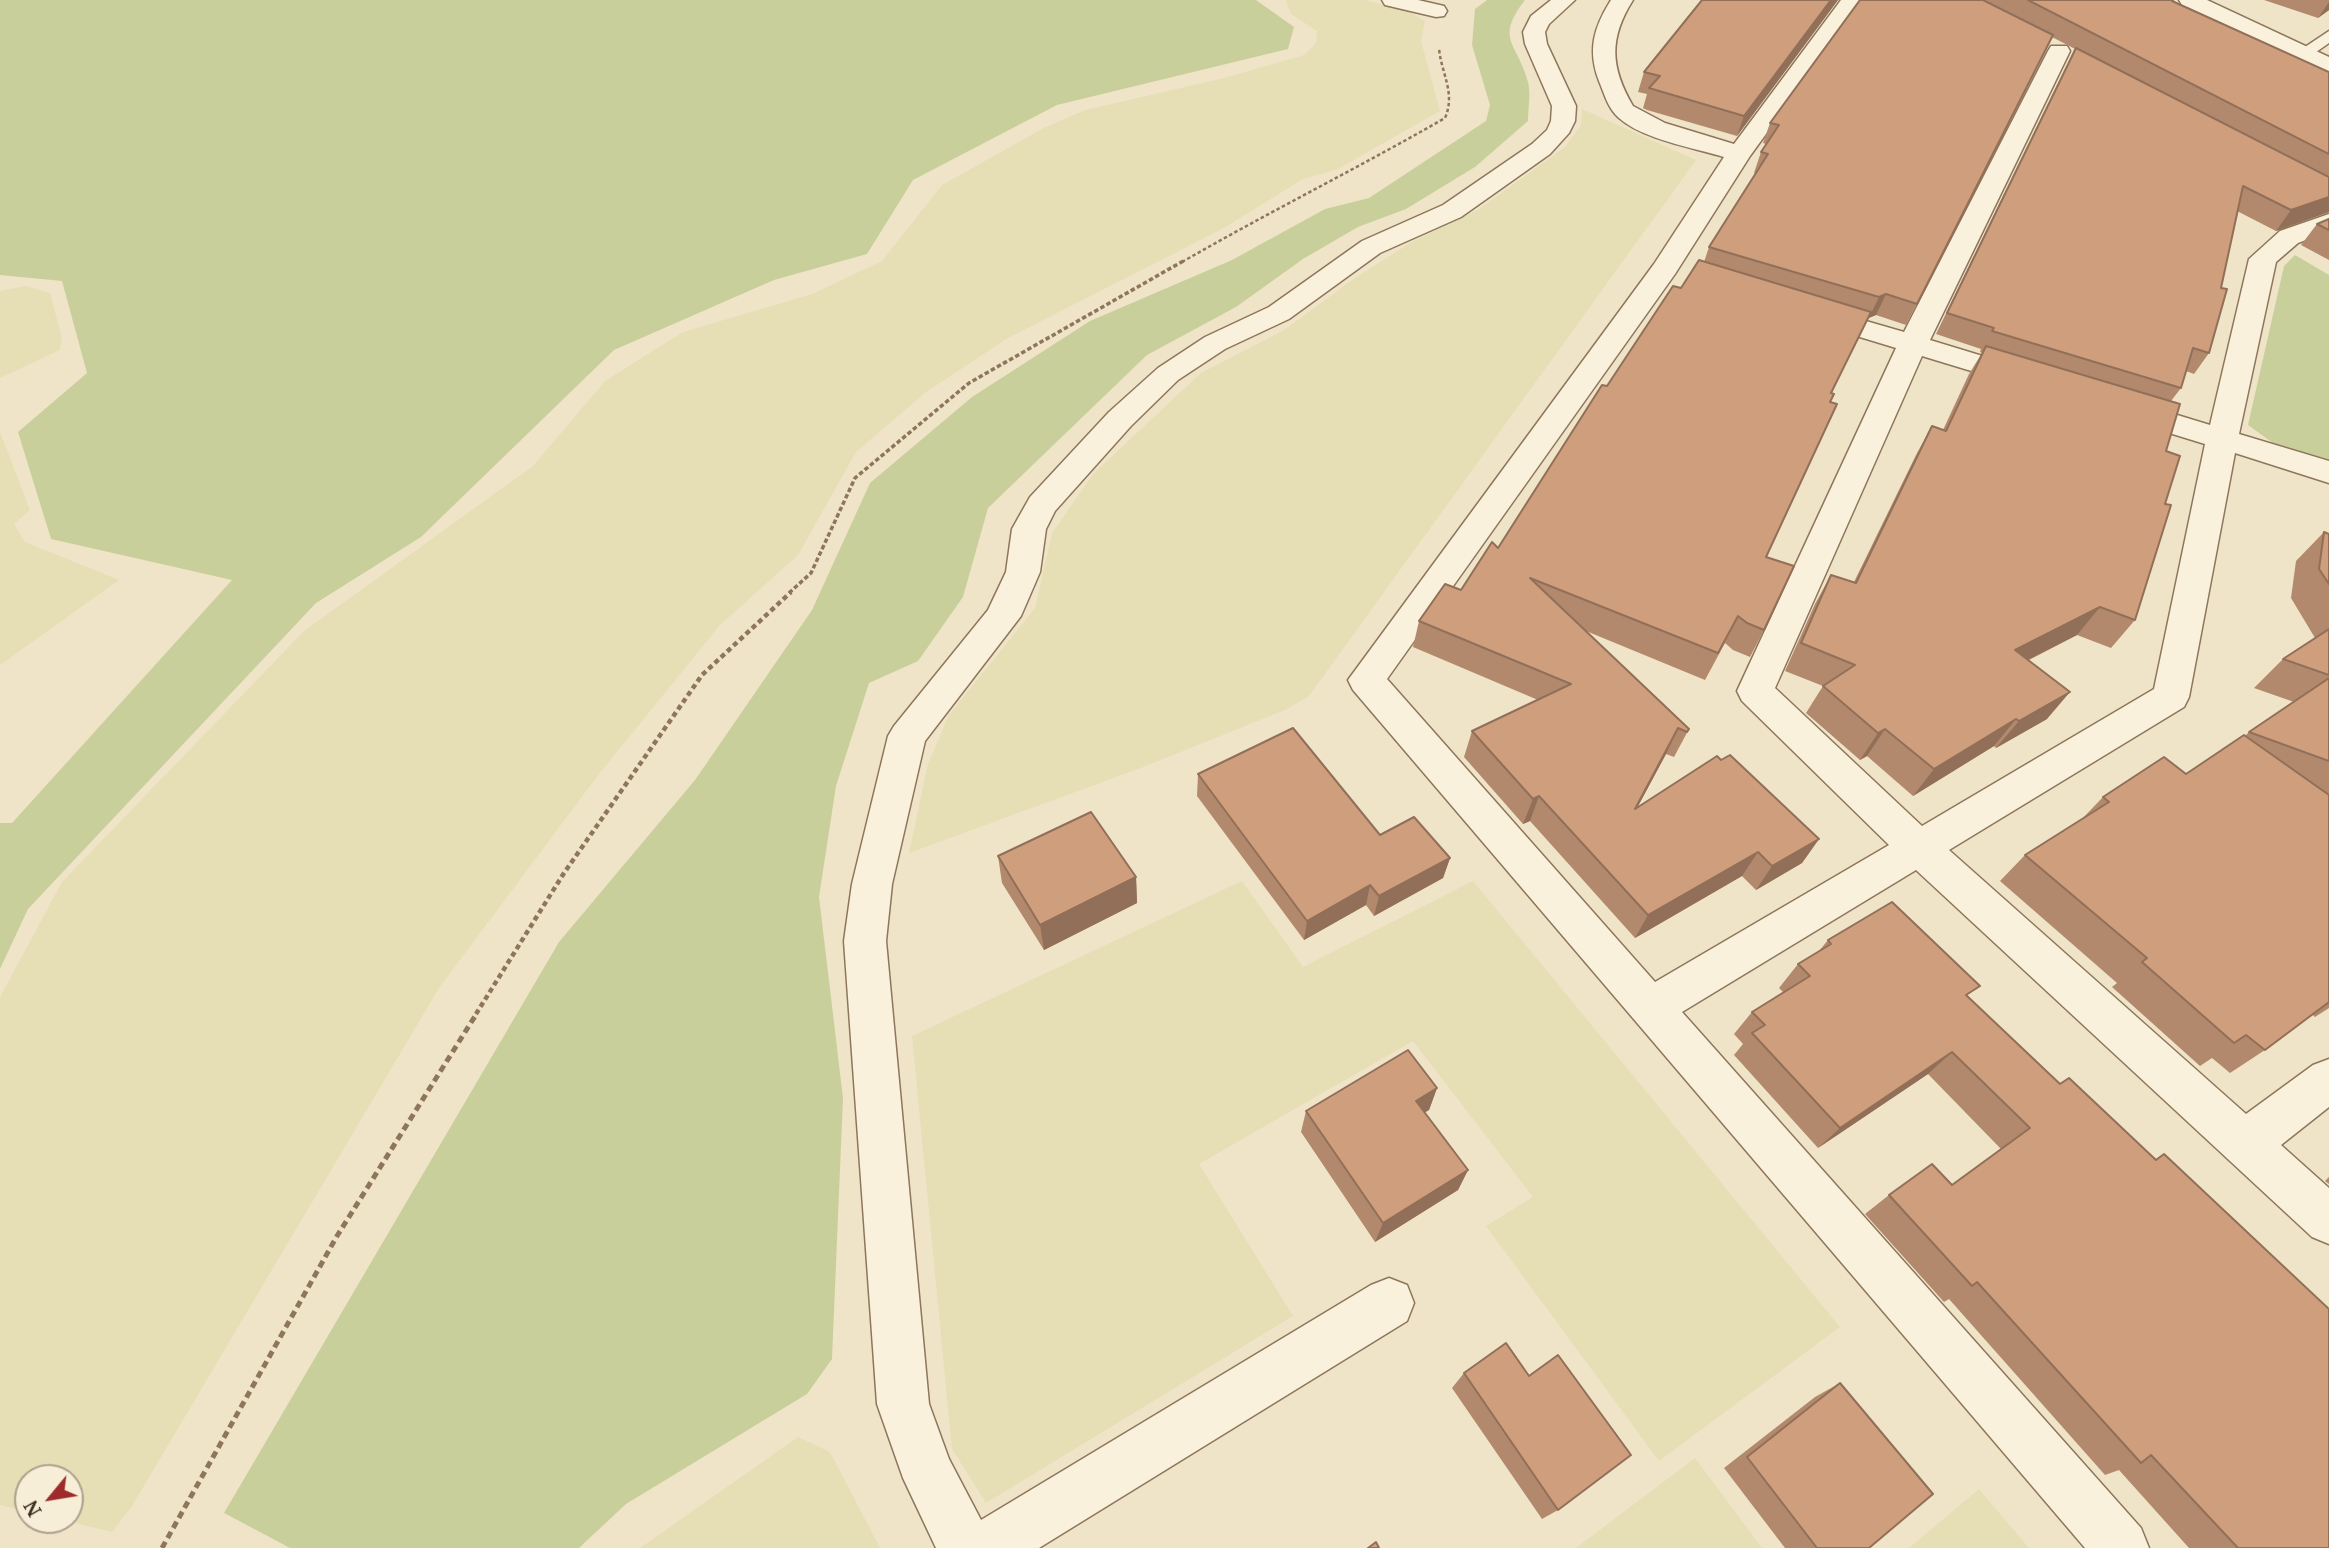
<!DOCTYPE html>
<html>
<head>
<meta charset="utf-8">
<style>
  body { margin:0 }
  #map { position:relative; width:2329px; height:1548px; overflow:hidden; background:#f0e4c8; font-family:"Noto Serif",serif }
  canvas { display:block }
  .north { position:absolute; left:14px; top:1464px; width:70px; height:70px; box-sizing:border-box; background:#f7eed8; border:2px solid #ada18e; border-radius:50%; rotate:240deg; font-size:19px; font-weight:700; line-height:28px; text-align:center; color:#3d2e20 }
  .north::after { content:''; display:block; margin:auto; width:24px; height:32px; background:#9e2a2b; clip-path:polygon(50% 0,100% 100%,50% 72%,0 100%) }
</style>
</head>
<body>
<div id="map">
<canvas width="2329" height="1548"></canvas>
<div class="north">N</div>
</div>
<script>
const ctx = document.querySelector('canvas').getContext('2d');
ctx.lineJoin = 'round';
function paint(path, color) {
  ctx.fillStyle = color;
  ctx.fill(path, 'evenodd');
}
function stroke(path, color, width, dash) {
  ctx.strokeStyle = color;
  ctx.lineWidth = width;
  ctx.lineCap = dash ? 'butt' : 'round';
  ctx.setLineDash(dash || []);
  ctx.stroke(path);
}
paint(new Path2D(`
  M1286,0H1365L1408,11L1425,21L1421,41L1440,111L1338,169L1303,179L1224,228L1008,338L926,392L856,452L798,555L720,625L599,774L439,988L132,1506L112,1532L63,1520H70V1478H28V1512L0,1505V997L62,882L304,631L533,466L605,381L683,332L812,294L882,261L942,185L1044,128L1085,110L1224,78L1304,55L1316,43L1317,31L1291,14Z
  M1582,109L1696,160L1309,696L1285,710L1138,769L909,853L928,764L949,715L1035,608L1052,533L1094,473L1201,373L1284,330L1355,278L1410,243L1479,209L1565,147L1581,125Z
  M26,286L50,293L62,338L60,350L0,378V291Z
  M0,432L30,510L14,524L25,542L119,580L0,665Z
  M1242,881L1303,967L1473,881L1840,1327L1659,1461L1486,1226L1533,1197L1413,1041L1199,1164L1293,1316L986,1503L952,1449L912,1036Z
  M798,1437L830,1452L880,1548H640Z
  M1695,1458L1762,1548H1576Z
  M1979,1489L2029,1548H1909Z`), '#e6deb5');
paint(new Path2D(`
  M0,0H1256L1294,27L1288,49L1057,105L913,180L867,254L774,280L614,350L421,537L316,603L28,909L0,969V823H12L232,580L51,539L18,432L87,373L62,281L0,275Z
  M1487,0H1525C1494,40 1518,43 1528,82C1531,94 1528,109 1528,121L1475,167L1406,209L1358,227L1303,259L1236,307L1147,355L988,508L963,597L918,661L869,683L836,786L819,897L843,1098L832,1359L807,1394L626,1504L579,1548H290L224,1513L559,942L695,780L812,610L870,483L972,397L1090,321L1232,260L1325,209L1369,198L1486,121L1490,105L1472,45L1475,9Z
  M2295,255L2329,275V460L2273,443L2248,425L2284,266Z`), '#c9cf9b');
const service = new Path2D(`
  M2329,31V43L2309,57H2299L2296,54L2299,51Z`);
const minor = new Path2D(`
  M1382,0H1418L1444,6L1447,11L1444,16L1436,17L1385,5Z
  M1551,0H1575L1549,24L1545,32L1547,44L1576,106L1575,121L1569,133L1550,154L1461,217L1380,253L1289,319L1225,349L1178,380L1131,426L1055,511L1046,529L1040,572L1021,616L925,741L892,884L886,941L929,1404L949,1459L981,1520L1371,1285L1389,1278L1407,1285L1414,1303L1407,1321L1039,1548H936L903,1478L877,1404L844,941L852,884L888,736L894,726L988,610L1006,572L1012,529L1030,497L1109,412L1158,368L1205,337L1269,307L1362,241L1443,205L1532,144L1547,130L1551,121L1552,106L1525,44L1523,32L1531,16Z
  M1611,0H1633C1609,38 1610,67 1633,106L1665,123L1734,144L1841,0H1863L1750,156L1675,274L1387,679L1655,982L1889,845L1742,701L1737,691L1896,348L1804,320L1800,314L1804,308L1814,306L1904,332L2048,51L2051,46H2067L2070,51L1930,340L2035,372L2039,378L2035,384L2024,387L1922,356L1775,688L1922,826L2154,689L2205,444L2114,416L2110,409L2114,402L2125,399L2210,425L2249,259L2280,231L2329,214V231L2298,243L2276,262L2239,434L2329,461V483L2235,453L2189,697L2184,707L1949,850L2246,1114L2313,1065L2329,1059V1107L2281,1145L2329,1188V1244L2312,1237L1916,870L1682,1012L2141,1528L2149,1548H2085L1353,690L1348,680L1654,264L1724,157C1694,148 1642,139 1619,118C1608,109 1604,93 1599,81C1587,50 1594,27 1611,0Z
  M2179,0H2207L2329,57V73L2182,5Z`);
stroke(service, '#8d765c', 3);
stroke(minor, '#8d765c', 3);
stroke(new Path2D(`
  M1182,262C1269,212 1358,168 1445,118C1456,93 1441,73 1439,48`), '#8d765c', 2.5, [3.5, 2.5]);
stroke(new Path2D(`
  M789,593L811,573L855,478L969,383L1185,260`), '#8d765c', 3.5, [4.5, 2.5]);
stroke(new Path2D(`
  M476,1014L564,873L702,675L791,592`), '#8d765c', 4.5, [5, 3.5]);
stroke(new Path2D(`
  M162,1548L337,1236L477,1013`), '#8d765c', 5, [7, 4.5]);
paint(service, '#faf1dc');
paint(minor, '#faf1dc');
paint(new Path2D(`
  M1702,0H1838L1737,136L1647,110L1643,108L1647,94L1638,92L1644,72Z
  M1860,0H2173L2172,1L2329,72V212L2276,231L2237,211L2221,288L2209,353L2194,374L2186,371L2181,388L2171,401L2166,451L2165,504L2135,620L2111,648L2077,635L2029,660L2047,719L1996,748L1994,746L1913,796L1867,756L1860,760L1806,713L1823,686L1785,671L1815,604L1831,575L1854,582L1916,455L1932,426L1943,430L1969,374L1982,353L1980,352L1981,349L1936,334L2075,49L2052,37L1906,325L1876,315L1868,318L1831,393L1766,557L1764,630L1750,657L1733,650L1725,643L1705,680L1586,631L1689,729L1674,757L1666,754L1637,808L1819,839L1802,863L1756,890L1742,876L1635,938L1530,821L1523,824L1464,757L1472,731L1538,700L1413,647L1419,621L1461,590L1498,548L1607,386L1681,288L1704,262L1709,247L1756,173H1754L1761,152L1766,144L1763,143L1770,123Z
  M2264,0H2329V10L2318,18Z
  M2329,219V260L2301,245L2317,224Z
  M2324,532L2329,534V1008L2315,1017L2312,1014L2265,1050L2230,1073L2212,1058L2200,1066L2112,987L2117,983L2000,881L2025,855L2081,820L2103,797L2186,774L2245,736L2249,732L2294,702L2254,688L2283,659L2315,638L2291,598L2296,561Z
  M1198,774L1450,858L1443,878L1374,916L1366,905L1304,940L1197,796Z
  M998,856L1136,877L1137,903L1044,950L1002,883Z
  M1828,940L1968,997L2060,1084L2156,1159L2164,1154L2329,1548H2189L2119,1470L2105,1475L1949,1299L1944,1302L1865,1214L1889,1195L1952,1185L2001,1149L1928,1074L1818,1148L1734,1055L1743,1044L1734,1034L1752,1012L1783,992L1779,988L1798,964L1819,951Z
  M1437,1088L1429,1110L1424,1112L1468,1170L1458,1190L1375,1242L1301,1132L1306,1111Z
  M2329,1177V1184L2325,1181Z
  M1464,1373L1529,1376L1558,1510L1542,1519L1452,1388Z
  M1840,1383L1869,1548H1785L1724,1468L1815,1397Z`), '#b2896c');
paint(new Path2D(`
  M1831,0H1838L1737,136L1744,116Z
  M2329,2V10L2318,18Z
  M2329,197V212L2276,231L2291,210Z
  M1886,294L1876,315L1869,318L1879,297Z
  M2100,607L2077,635L1994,677L2015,650Z
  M2070,692L2047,719L1996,748L2019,721Z
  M2016,719L1994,746L1913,796L1934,769Z
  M1678,728L1666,754L1623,834L1635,809Z
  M1885,729L1867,756L1860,760L1878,733Z
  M1539,796L1530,821L1523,824L1533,799Z
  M1819,839L1802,863L1756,890L1772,866Z
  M1758,852L1742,876L1635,938L1648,915Z
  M1450,858L1443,878L1374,916L1379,896Z
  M1136,877L1137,903L1044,950L1040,925Z
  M1370,885L1366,905L1304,940L1307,921Z
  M1952,1052L1928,1074L1818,1148L1840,1128Z
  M1437,1088L1429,1110L1408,1123L1416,1101Z
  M1468,1170L1458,1190L1375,1242L1383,1223Z`), '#916f58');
const building = new Path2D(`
  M1702,0H1831L1744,116L1649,88L1660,76L1644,72Z
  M1860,0H1983L2053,35L1917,304L1886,294L1879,297L1709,247L1768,154L1761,152L1779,125L1770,123Z
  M2028,0H2173L2172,1L2329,72V154Z
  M2076,48L2329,177V197L2291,210L2243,186L2221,288L2227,289L2209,353L2193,348L2181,388L1992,331L1994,328L1947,313Z
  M2329,219V230L2317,224Z
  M1699,260L1871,312L1831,393L1834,394L1830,402L1837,404L1766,557L1794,566L1764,630L1747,623L1738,616L1718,653L1530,578L1689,729L1687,732L1678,728L1635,809L1717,756L1721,760L1730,755L1819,839L1772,866L1758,852L1648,915L1539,796L1533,799L1472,731L1571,684L1419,621L1445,584L1461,590L1492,542L1498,548L1602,385L1607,386L1673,286L1681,288Z
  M1986,346L2180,404L2166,451L2180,456L2165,504L2171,505L2135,620L2100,607L2015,650L2070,692L2019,721L2016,719L1934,769L1885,729L1878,733L1823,686L1855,665L1801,643L1831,575L1856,583L1932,426L1946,431Z
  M2324,532L2329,534V584L2319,569Z
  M2329,629V675L2283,659Z
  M2329,678V761L2249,732Z
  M1293,728L1380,835L1414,817L1450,858L1379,896L1370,885L1307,921L1198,774Z
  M2244,735L2329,795V1002L2265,1050L2246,1035L2234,1043L2142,962L2147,958L2025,855L2109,802L2103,797L2164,757L2186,774Z
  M1091,812L1136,877L1040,925L998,856Z
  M1892,902L1980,986L1966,995L2060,1084L2069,1078L2156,1160L2164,1154L2329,1309V1548H2238L2151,1455L2141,1463L1977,1282L1972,1286L1889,1195L1932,1164L1952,1185L2030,1128L1952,1052L1840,1128L1752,1033L1765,1025L1752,1012L1810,976L1798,964L1831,944L1828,940Z
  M1408,1050L1437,1088L1416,1101L1468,1170L1383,1223L1306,1111Z
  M1506,1343L1529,1376L1558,1355L1631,1455L1558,1510L1464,1373Z
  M1840,1383L1933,1494L1869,1548H1817L1747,1457Z
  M1376,1542L1379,1548H1368Z`);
paint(building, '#cf9f7d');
stroke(building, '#916f58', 2);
</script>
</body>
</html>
